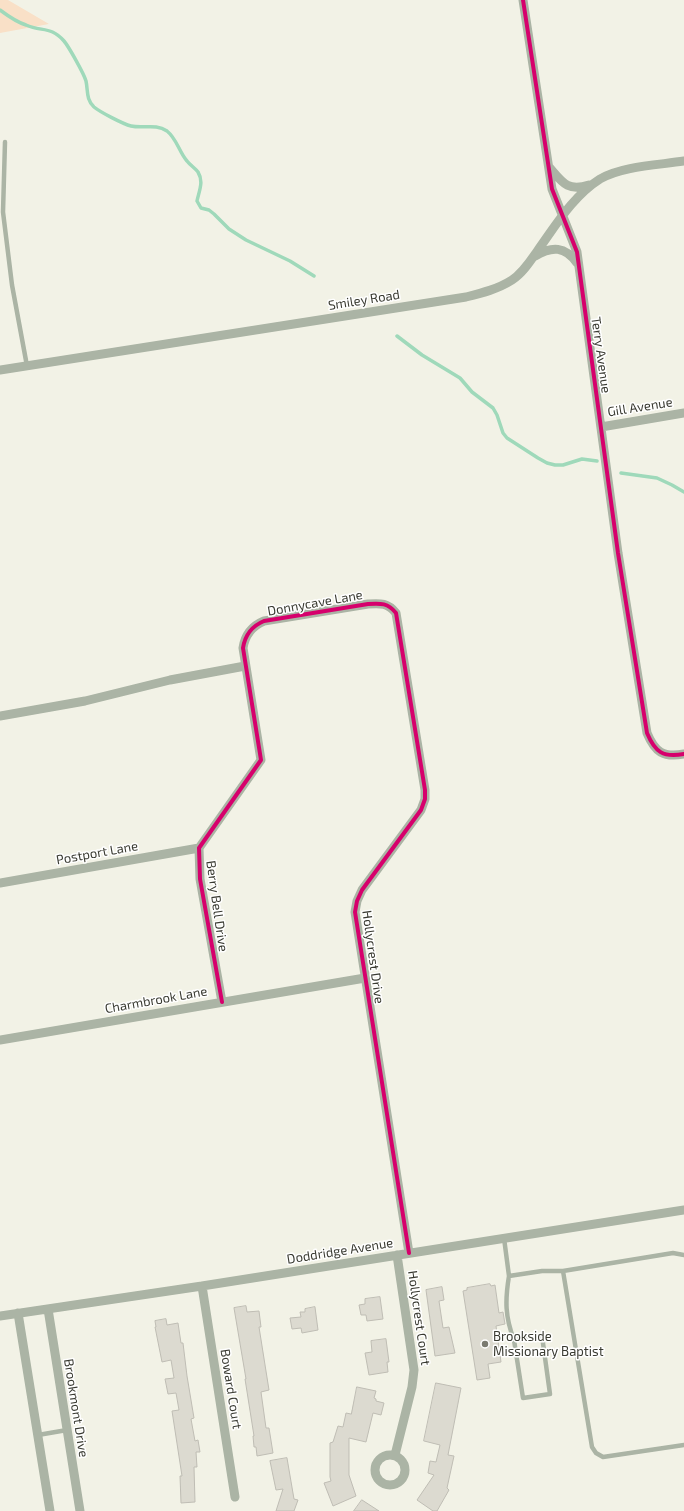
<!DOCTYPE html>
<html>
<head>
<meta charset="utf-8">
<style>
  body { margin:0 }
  canvas { display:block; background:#f2f2e6 }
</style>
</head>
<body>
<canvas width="684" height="1511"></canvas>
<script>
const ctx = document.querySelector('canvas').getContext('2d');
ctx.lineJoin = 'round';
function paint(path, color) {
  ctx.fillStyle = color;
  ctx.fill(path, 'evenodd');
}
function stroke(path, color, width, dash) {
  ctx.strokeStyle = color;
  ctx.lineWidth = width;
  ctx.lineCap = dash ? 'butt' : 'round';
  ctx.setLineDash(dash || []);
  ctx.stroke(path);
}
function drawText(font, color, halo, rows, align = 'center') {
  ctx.font = font + ' "Exo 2",sans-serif';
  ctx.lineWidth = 3;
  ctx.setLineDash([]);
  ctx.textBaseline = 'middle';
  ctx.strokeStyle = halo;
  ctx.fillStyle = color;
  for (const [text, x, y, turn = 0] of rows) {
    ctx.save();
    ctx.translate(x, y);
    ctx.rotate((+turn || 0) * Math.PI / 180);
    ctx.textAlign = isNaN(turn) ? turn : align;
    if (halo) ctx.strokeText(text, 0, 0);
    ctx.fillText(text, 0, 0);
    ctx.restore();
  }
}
paint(new Path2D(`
  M0,0H8L49,24L0,33Z`), '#f9e0c7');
stroke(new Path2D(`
  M0,10C8,16 16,22 26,25C42,32 51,26 64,41C69,47 84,74 86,81C88,90 86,100 94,107C100,112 123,124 131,126C144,129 155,123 167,131C177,139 179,152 187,161C190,165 195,168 198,172C204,182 199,191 197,201L201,208L209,210L214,214L229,229L246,240L290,261L314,276
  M397,336L422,355L460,378L472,392L493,408L497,415L503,433L507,438L538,458L547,463L555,465H563L582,459L597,461
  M621,473L657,478L672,485L684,492`), '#9fd9ba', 3.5);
const building = new Path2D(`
  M490,1284L491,1286L495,1285L499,1313L503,1312L505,1324L496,1326L501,1362L488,1364L490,1378L477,1380L463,1291L467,1290V1288Z
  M442,1287L444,1300L439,1301L443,1328L449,1327L455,1353L435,1356L426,1290Z
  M380,1297L383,1319L367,1321L366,1315H361L359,1305L365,1304V1299Z
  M246,1306L247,1312L259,1311L261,1327H259L269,1390L261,1392L266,1428H269L273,1453L257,1456L256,1447H254L253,1436H254L245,1379H246L234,1308Z
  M315,1307L318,1330L302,1333L301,1328L292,1329L290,1318L301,1317L300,1312H305V1309Z
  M166,1319L167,1325L178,1323L181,1343H183L187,1376L194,1418L191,1419L195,1441L198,1440L200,1452H196L197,1467H194L195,1502L181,1503L180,1476H182L172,1411L179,1410L176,1393L168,1394L165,1379L174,1378L171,1360L162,1362L155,1327H156L155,1321Z
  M386,1339L389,1362H387L388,1372L369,1375L365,1353L372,1352L371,1341Z
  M436,1383L461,1388L448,1455L454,1456L447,1488L449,1490L437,1511H433L417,1500L434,1475L428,1473L430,1461L436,1462L440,1445L424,1441Z
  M357,1387L376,1391L374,1398L376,1399V1401L384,1403L381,1415L373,1413L366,1442L349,1438V1475L356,1496L333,1506L324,1483L331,1481L330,1477V1443L333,1442L338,1426L343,1427L346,1413L351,1414Z
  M287,1458L294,1499L298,1500L294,1511H276L283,1489L276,1490L270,1461Z
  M362,1500L379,1511H354Z`);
paint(building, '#dcdad0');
stroke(building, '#bfbdb4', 1);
stroke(new Path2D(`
  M5,142L3,212L12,285L27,366
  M504,1238L509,1276L542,1271H563L673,1253L684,1255
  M563,1271L592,1447L596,1453L603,1457L684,1445
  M509,1276C505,1300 505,1317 514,1340L523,1398L550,1394L542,1336L514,1340
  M38,1435L67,1430`), '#abb4a5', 4.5);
stroke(new Path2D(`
  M523,0L552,189L577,252L618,553L647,733C655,752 663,758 684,754
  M549,167C562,182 567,192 589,185
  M535,256C552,246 565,246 577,263
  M0,370L466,297C482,293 498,289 512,280C523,273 531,260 538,250C556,225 573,196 600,179C622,166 659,165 684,161
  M601,427L684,413
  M0,716L85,701L170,680L245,666
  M0,883L199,848
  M222,1002L200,879L199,848L261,760L243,648C245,635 252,626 264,621L368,604C381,603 388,603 396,613L425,790V799L421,810L362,890L357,901L355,912L409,1253
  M0,1040L365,978
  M202,1286L235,1497
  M48,1309L80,1511
  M18,1313L50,1511
  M0,1316L202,1286L684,1210
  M375 1470a15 15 0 1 1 30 0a15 15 0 1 1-30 0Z
  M395,1455L412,1387L414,1370L397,1255`), '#abb4a5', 9);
stroke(new Path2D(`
  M523,0L552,189L577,252L618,553L647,733C655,752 663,758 684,754
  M222,1002L200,879L199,848L261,760L243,648C245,635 252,626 264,621L368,604C381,603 388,603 396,613L425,790V799L421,810L362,890L357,901L355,912L409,1253`), '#d6006c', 4);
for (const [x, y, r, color] of [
  [485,1344,4,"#7a7a70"]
]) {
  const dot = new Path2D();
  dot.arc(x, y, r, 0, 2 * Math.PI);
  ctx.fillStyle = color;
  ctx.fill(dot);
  stroke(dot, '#fff', 1.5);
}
drawText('13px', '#393a31', '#fff', [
  ["Smiley Road",364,300,-9],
  ["Terry Avenue",601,355,82],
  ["Gill Avenue",640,407,-9],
  ["Donnycave Lane",315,603,-10],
  ["Postport Lane",97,853,-10],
  ["Berry Bell Drive",217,906,82],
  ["Hollycrest Drive",373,957,82],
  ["Charmbrook Lane",156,1000,-10],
  ["Doddridge Avenue",340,1251,-9],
  ["Hollycrest Court",419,1318,82],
  ["Boward Court",231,1389,81],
  ["Brookmont Drive",76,1408,81]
]);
drawText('13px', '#393a31', '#fff', [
  ["Brookside",493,1337],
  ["Missionary Baptist",493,1352]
], 'left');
</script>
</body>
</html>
